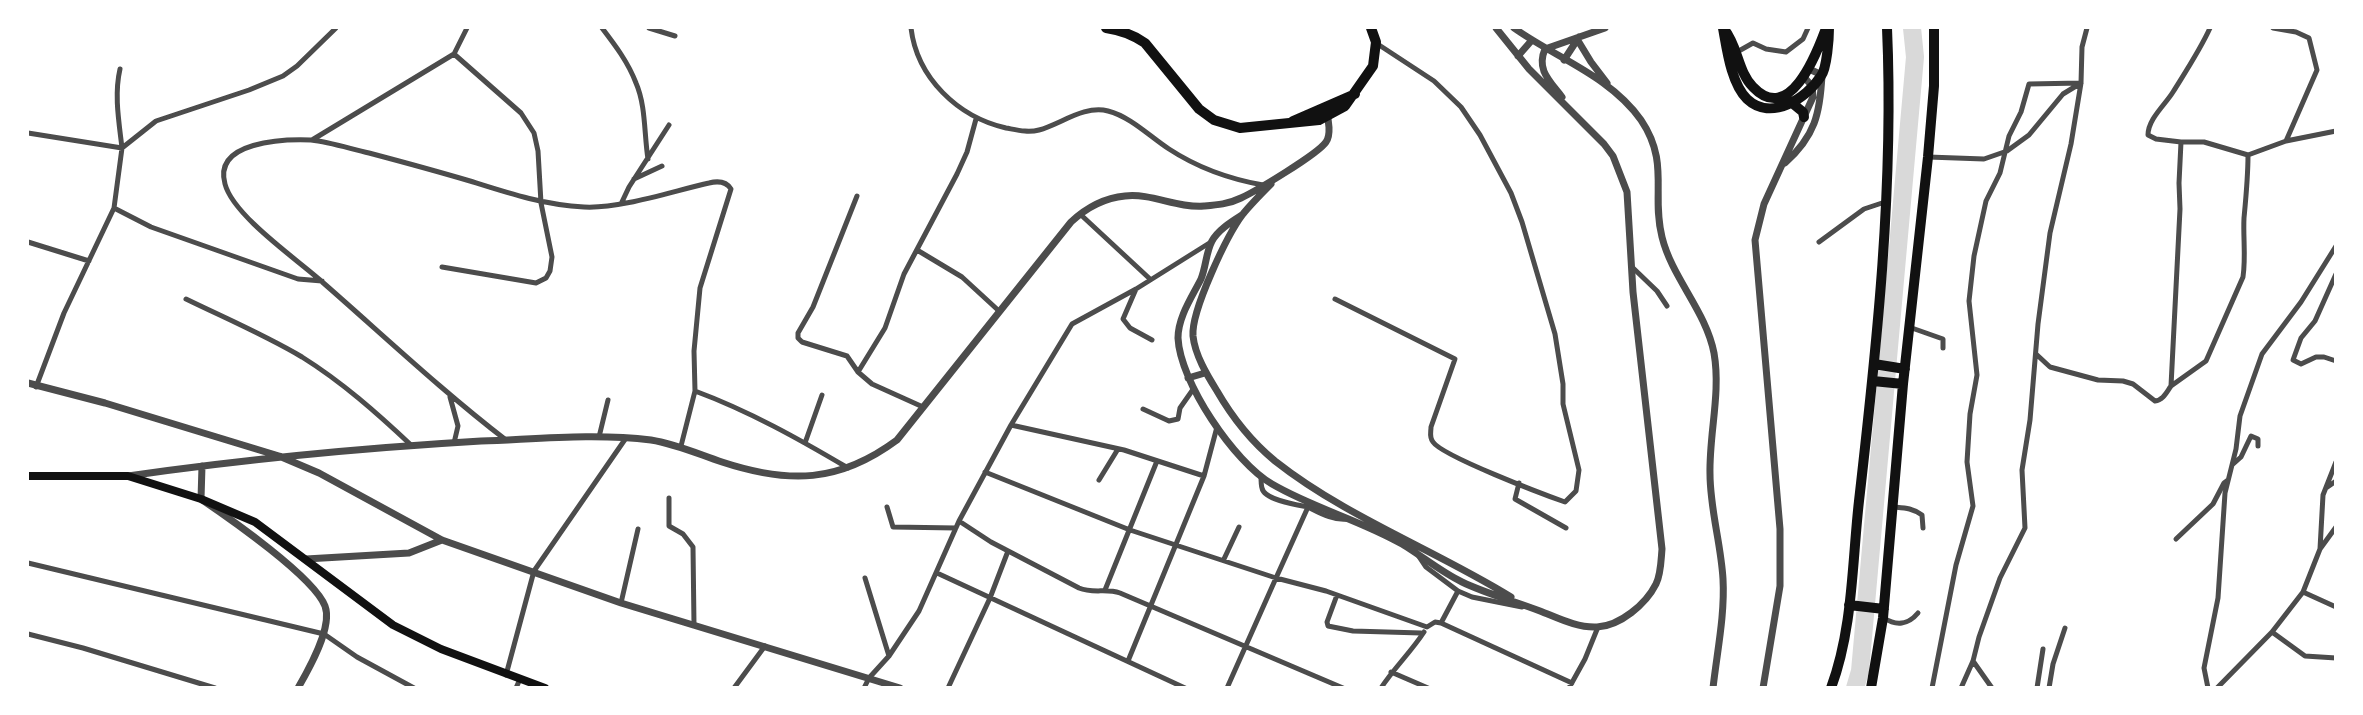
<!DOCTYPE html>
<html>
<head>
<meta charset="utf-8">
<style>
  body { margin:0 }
  #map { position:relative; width:2363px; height:715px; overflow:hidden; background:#fff; font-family:"DejaVu Sans",sans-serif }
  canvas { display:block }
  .frame { position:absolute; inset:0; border:29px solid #fff; pointer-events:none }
</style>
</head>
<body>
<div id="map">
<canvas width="2363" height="715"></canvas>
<div class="frame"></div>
</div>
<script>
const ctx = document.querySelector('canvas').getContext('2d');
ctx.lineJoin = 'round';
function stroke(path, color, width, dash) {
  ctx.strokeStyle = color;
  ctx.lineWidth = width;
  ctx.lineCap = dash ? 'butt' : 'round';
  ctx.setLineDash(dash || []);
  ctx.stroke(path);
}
stroke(new Path2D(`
  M1855,688L1860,671L1915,57L1912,28`), '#d9d9d9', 18);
stroke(new Path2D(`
  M602,28C615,45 628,62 636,83C646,106 644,134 648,159
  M649,28L675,36
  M911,28C917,78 958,117 1006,128C1017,130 1028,133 1039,130C1061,124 1084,105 1108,111C1131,117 1149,136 1169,149C1198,168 1229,179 1263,185
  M2210,28C2200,50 2186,71 2173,92C2165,105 2148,119 2148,135L2156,139L2181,142H2204L2248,155L2286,141L2336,131
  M2273,28L2296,32L2309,38L2317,70L2286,141
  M1737,52L1753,43L1766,49L1786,52L1803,39L1808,28
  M28,133L122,148C119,122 114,95 120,69
  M312,140L454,54L467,28
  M1928,157L1984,159L2007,151L2029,135L2063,94L2081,83
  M634,179L662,166
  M857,196L813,307L798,333V338L802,342L847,356L858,372L872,384L923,407
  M621,204L629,187L669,125
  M114,208L151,227L298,279L322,281
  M1080,214L1150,279
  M28,242L89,261
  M1819,242L1864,209L1888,201
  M917,250L962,277L999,311
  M442,267L536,283L546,278L550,271L552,257L541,203L538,151L534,133L521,113L454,54
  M1632,267L1657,291L1667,306
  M2336,274L2315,321L2301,338L2293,360L2301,364L2316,357H2324L2336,361
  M1136,289L1123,319L1130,328L1152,340
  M186,299C225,318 265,335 302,357C342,382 377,413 411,445
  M1335,299L1455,359L1431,427C1431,432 1429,437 1433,442C1442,456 1545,495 1565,502L1576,491L1579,470L1563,404V384L1555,334L1522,222L1511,193L1480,135L1461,107L1434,81L1376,43
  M1909,327L1943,339V348
  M2036,354L2050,367L2098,380L2123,381L2133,384L2155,401C2163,400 2166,393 2171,386L2180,209L2179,183L2181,142
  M858,372L885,328L904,274L957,174L967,152L976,119
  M2171,386L2206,361L2243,277C2246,257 2243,238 2244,218C2246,197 2248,177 2248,155
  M36,387L64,313L114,208L122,148L156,121L249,90L283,76L297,66L336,28
  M695,391C749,411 799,439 848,468
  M450,397L458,426L454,443
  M1143,409L1169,421L1178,419L1180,408L1194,388
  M1011,425L1124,450L1204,476
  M599,437L608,400
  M506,440C441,390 382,334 320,280C295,258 233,215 225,184C213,141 284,139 311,140C330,142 351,149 369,153C403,162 436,171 470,181C508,193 544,205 584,207C620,209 673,191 709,183C717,181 726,181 731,189L700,288L694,351L695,391L681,446
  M805,443L822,395
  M2232,465L2241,457L2251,436L2258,439V446
  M985,472L1130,530L1276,578L1308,507C1320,513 1334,521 1348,519
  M1261,476C1261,480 1261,485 1262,488C1264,500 1297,505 1308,507
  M1099,480L1118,449
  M1519,483L1515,499L1566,528
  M2326,488L2336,481
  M669,498V526L683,534L693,547L694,625
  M887,507L893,527L956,528
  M1894,507C1905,508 1912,508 1922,515L1923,528
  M959,521L991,542L1079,588C1093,594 1106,588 1120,593L1343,688
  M2176,539L2213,504L2224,483L2228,480
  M2320,549L2323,495L2336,462
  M1418,555L1426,567L1458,591
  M1224,559L1239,527
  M28,563L324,634L357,657L414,688
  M937,573L1185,688
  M865,578L889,656
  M1105,590L1157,461
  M2303,592L2336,607
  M1337,595L1327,622L1328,626L1353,631L1421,633
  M621,603L638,529
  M1884,618C1896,626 1908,625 1918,613
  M1441,623L1458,591L1472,597L1522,607
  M2272,632L2305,656L2336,658
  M28,634L83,648L215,688
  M1128,661L1204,476L1217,427
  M1973,661L1992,688
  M1391,672L1428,688
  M506,675L534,571L626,438
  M516,688L520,679
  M734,688L765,646
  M864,688L869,678L889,656L919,611L959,521L1011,425L1072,324L1136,289L1211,242
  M948,688L990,598L1008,551
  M1227,688L1276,578L1326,591L1427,627L1435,622L1441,623L1572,683
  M1381,688C1394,668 1411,652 1424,632
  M1569,688L1585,659L1598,627
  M1932,688L1956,565L1973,506L1967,462L1970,414L1977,375L1969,301L1974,256L1986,201L2000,173L2009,136L2021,112L2029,84L2081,83
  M1961,688L1973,661L1979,637L2000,578L2025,528L2022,470L2030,420L2038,324L2050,233L2071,144L2081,83L2082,47L2087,28
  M2037,688L2043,649
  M2049,688L2053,664L2065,628
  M2208,688L2204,668L2218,598L2225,493L2236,449L2240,416L2262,354L2301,302L2336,246
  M2217,688L2272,632L2303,592L2320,549L2336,527`), '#4c4c4c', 5);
stroke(new Path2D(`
  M1514,28C1556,58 1610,76 1641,120C1670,163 1651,193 1662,237C1672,278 1706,311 1714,353C1721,393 1709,434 1710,474C1710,509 1721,544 1723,579C1725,615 1717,652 1713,688
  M1577,39L1591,62L1607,83
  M1518,56L1532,40
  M1564,60L1579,37
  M1562,97C1550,81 1536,70 1545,49L1605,28
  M1785,163C1815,136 1820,114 1822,75L1809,69
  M1271,184C1261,194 1251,204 1243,214C1227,235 1191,311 1193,336C1195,355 1207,375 1217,391C1232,417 1252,442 1275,461C1346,517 1435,550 1511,597
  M1242,215C1231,222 1218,230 1212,241C1206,252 1206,267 1201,279C1192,297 1178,317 1178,338C1180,382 1234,462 1272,484C1313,508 1360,520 1402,544C1422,556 1441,572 1462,582C1487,594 1514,601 1540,611C1558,618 1577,628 1597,627C1620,626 1646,604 1656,584C1661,574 1661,560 1662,549L1633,292L1627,192L1613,156L1604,144L1529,69L1496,28
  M1188,378L1205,373
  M28,383L105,403L279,456L319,473L442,540L621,603L900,688
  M202,466L201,499C229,518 314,577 325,606C333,627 309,669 298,688
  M128,476C246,459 362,448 481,441C537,439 595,433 651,440C676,444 698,454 722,462C789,484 839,483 897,440L1071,222C1086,208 1104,198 1125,196C1152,193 1176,208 1204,206C1216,205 1229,204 1241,198C1256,191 1318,154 1326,142C1331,135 1329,120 1326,112
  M306,559L409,553L442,540
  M1763,688L1780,586V529L1755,240L1764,204L1813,97L1812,86L1804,77`), '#4c4c4c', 7);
stroke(new Path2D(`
  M28,476H128L201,499L255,522L393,625L441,649L545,688`), '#111', 8);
stroke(new Path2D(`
  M1106,28C1121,30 1132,34 1145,43L1199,109L1214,120L1240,128L1319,120L1345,106L1373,66L1376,42L1371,28
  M1723,28C1727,50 1731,83 1747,99C1771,122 1807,98 1821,76C1827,68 1829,38 1829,28
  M1724,29C1738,46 1738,72 1753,87C1789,125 1816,55 1825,31
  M1792,103L1803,112L1804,117
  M1293,121L1355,94
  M1874,364L1905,369
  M1873,381L1903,384
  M1849,605L1884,609
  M1831,688C1853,629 1852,563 1859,501C1877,344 1894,186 1887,28
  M1871,688L1883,618L1903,384L1928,157L1934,86V28`), '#111', 10);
</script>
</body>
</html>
